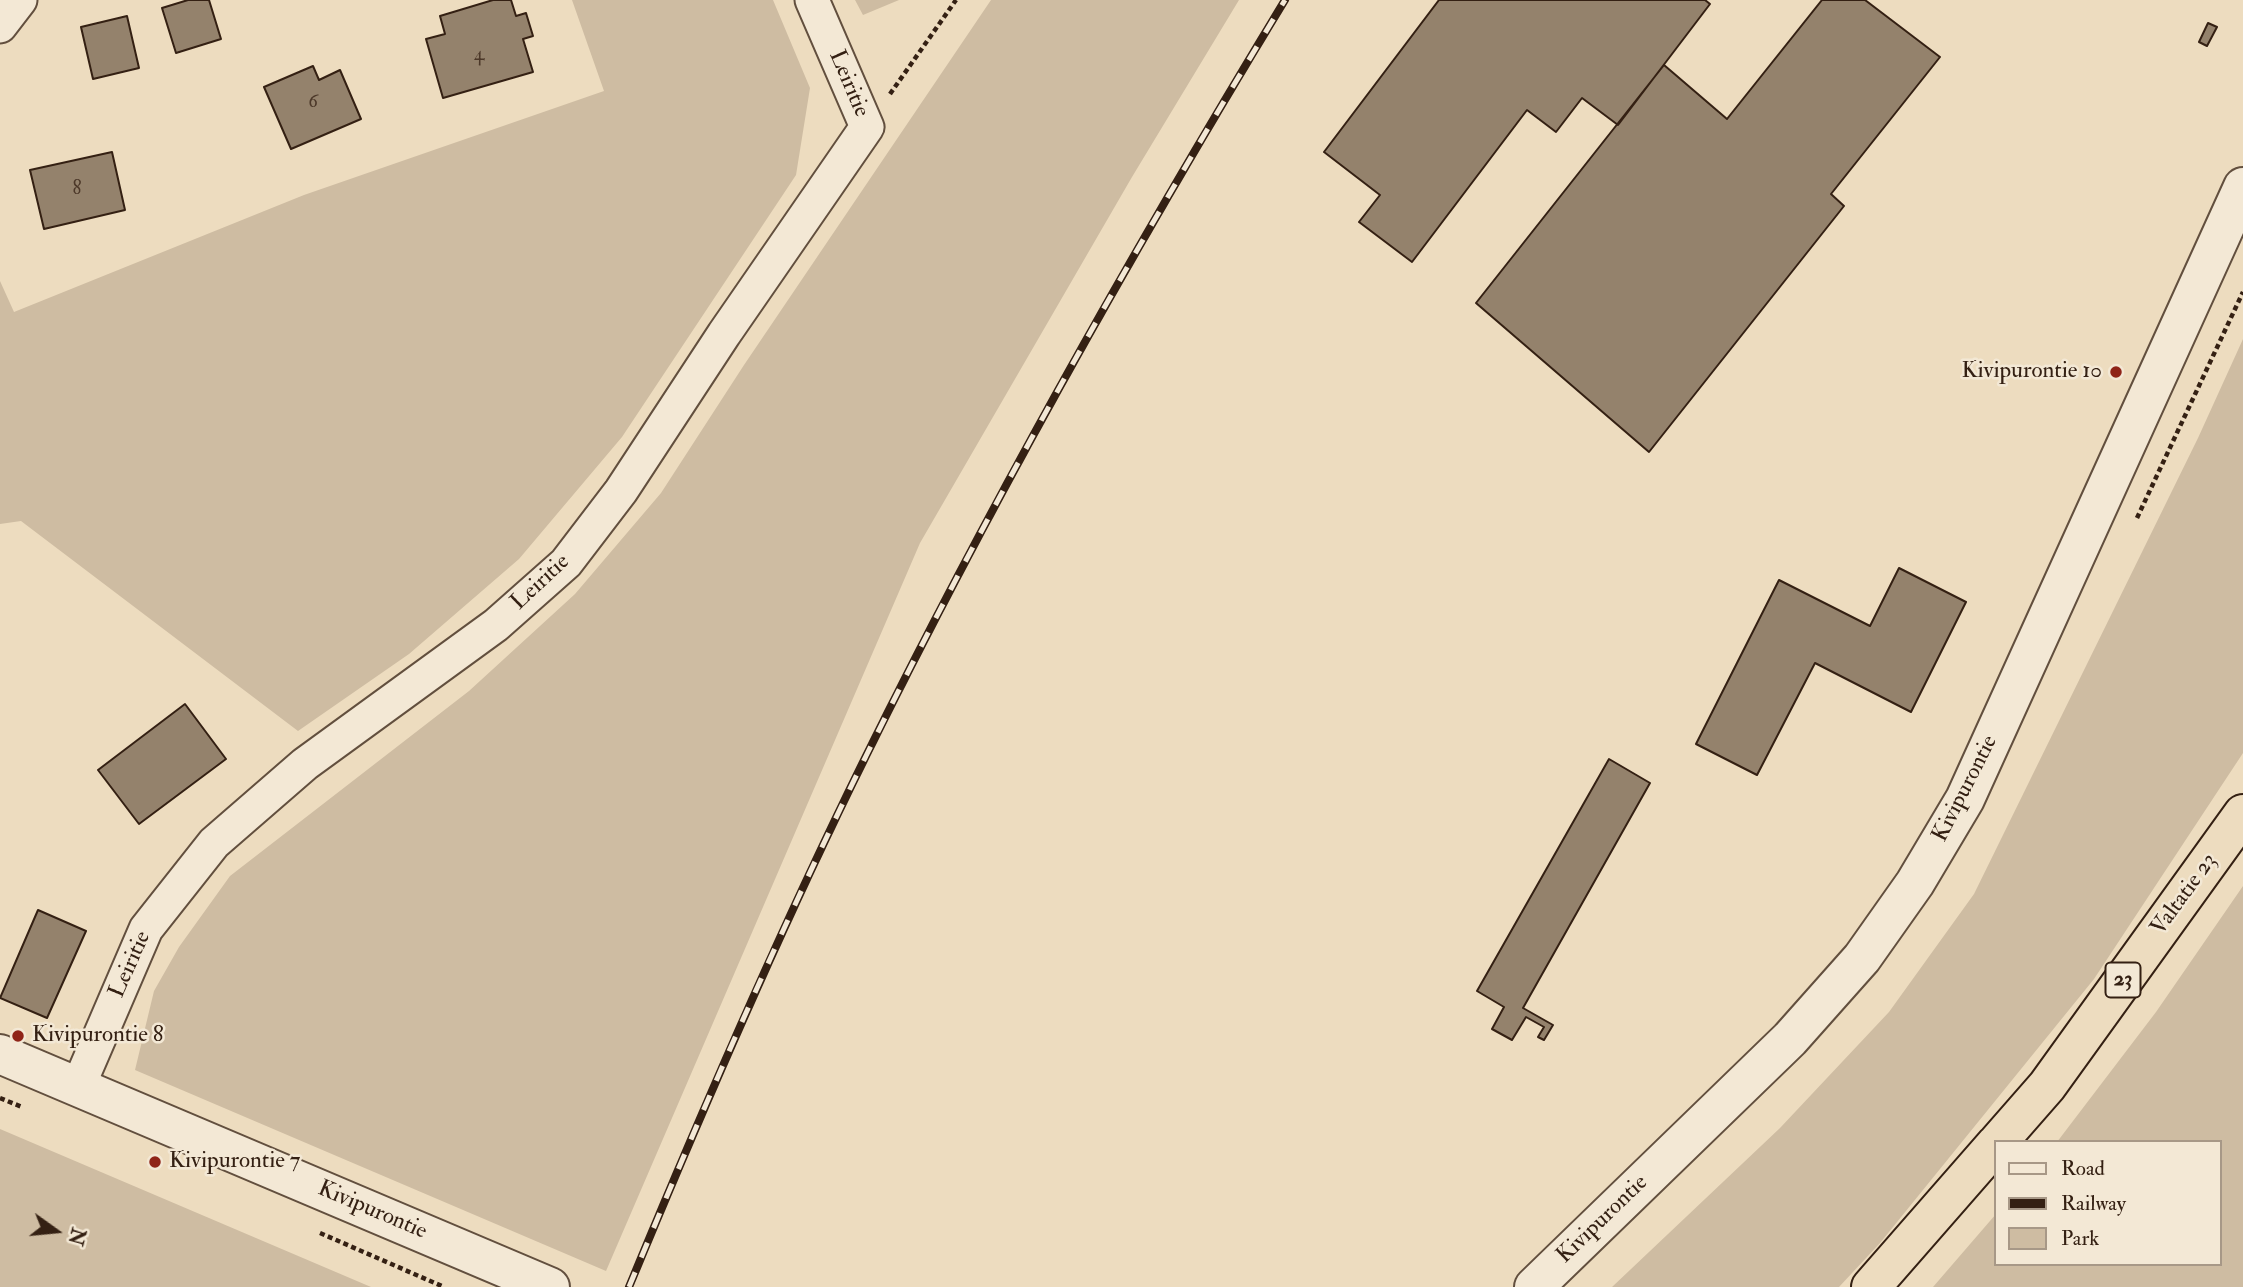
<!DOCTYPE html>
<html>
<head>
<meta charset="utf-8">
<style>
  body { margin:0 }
  #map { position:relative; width:2243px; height:1287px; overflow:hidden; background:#eddcbf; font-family:"IM FELL Double Pica",serif }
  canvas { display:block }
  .legend { position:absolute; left:1994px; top:1140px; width:228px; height:126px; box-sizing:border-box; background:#f3e8d5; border:2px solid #a79887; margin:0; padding:9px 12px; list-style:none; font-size:21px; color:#342013 }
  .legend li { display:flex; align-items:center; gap:14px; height:35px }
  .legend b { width:35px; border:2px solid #a79887 }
  .north { position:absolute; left:21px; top:1196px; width:70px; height:70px; -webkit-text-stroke:5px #f3e8d5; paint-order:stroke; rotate:105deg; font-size:19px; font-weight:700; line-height:28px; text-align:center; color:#342013 }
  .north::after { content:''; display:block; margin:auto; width:24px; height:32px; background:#342013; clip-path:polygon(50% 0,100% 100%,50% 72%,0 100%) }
</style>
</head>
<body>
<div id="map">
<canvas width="2243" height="1287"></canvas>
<ul class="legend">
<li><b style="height:9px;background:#f3e8d5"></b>Road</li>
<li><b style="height:9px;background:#342013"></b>Railway</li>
<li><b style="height:19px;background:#cebca2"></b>Park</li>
</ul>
<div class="north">N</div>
</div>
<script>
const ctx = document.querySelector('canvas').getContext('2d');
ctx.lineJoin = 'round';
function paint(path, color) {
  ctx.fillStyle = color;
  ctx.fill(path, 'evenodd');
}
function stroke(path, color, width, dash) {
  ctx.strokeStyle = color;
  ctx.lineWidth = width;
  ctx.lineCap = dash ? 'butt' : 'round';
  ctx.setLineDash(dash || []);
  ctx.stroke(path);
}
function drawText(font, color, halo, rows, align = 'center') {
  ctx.font = font + ' "IM FELL Double Pica",serif';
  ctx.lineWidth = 5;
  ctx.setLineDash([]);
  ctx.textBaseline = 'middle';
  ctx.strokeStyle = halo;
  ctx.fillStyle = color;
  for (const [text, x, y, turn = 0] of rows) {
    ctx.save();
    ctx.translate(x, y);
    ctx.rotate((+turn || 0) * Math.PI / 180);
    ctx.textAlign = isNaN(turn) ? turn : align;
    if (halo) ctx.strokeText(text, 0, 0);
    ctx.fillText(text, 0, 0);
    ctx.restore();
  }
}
paint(new Path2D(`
  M572,0H773L810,88L796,175L622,437L519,559L409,654L298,731L21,521L0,524V281L14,312L304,195L604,91Z
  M855,0H899L863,15Z
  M991,0H1239L1132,177L920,543L606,1271L135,1070L154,991L179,947L230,876L469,691L575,594L661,493L744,365Z
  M2243,339V753L2094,979L1880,1243L1839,1287H1612L1780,1128L1889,1012L1974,894L2198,438Z
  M2243,886V1287H1933L1996,1214V1264H2220V1142H2057L2156,1012Z
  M0,1129L371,1287H0Z`), '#cebca2');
const building = new Path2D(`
  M188,0H209L221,39L176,53L162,8Z
  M493,0H511L516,16L526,13L533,36L523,39L533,72L443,98L426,39L445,34L440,16Z
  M1439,0H1705L1710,4L1618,125L1582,98L1556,132L1527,110L1412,262L1359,222L1380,195L1324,152Z
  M1822,0H1865L1940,57L1831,194L1844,206L1649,452L1476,303L1664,65L1727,119Z
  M127,16L139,68L93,79L81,27Z
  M2208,23L2217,27L2207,46L2199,42Z
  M313,66L319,80L340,70L361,119L291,149L264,87Z
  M112,152L125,210L44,229L30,170Z
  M1899,568L1966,602L1911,712L1815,663L1757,775L1696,744L1779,580L1870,626Z
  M185,704L226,759L139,824L98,770Z
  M1609,759L1650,783L1523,1008L1553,1025L1544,1040L1538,1037L1544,1027L1526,1017L1512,1040L1492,1029L1504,1007L1477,991Z
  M38,910L86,931L47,1018L0,998Z`);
paint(building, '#94826c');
stroke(building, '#342013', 2);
const minor = new Path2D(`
  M0,26L20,0
  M78,1087L146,929L214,843L305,764L496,625L566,563L621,491L724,334L867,127L812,0`);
const tertiary = new Path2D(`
  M0,1054L550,1287
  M1534,1287L1790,1039L1862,958L1915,883L1965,799L2243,187`);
const trunk = new Path2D(`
  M1998,1142L2047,1086L2243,814
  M1871,1287L1996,1144`);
stroke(minor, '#624f3e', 37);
stroke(tertiary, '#624f3e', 42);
stroke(trunk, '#342013', 42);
stroke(new Path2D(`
  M890,94L956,0
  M2137,518L2243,292
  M0,1098L22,1107
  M320,1233L444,1287`), '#342013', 4.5, [5, 3.5]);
stroke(minor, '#f3e8d5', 33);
stroke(tertiary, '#f3e8d5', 38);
stroke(trunk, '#eddcbf', 38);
const rail = new Path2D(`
  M629,1287C703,1108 780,930 866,756C994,497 1135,247 1285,0`);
stroke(rail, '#342013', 8);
stroke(rail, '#f3e8d5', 5, [16]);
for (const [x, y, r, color] of [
  [2116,372,7,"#8f2418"],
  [18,1036,7,"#8f2418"],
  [155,1162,7,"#8f2418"]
]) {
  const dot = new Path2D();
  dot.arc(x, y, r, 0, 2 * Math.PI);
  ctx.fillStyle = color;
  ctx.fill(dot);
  stroke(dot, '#f3e8d5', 2.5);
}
drawText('19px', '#4c3829', null, [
  ["4",479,56],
  ["6",313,103],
  ["8",77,190]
]);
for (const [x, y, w] of [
  [2123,980,35]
]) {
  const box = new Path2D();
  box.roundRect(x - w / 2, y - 17.5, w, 35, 5);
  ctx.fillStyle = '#f3e8d5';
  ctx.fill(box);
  stroke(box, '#342013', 2);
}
drawText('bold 21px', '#342013', null, [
  ["23",2123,980]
]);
drawText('23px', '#342013', '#f3e8d5', [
  ["Leiritie",848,84,67],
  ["Leiritie",541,583,-43],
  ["Kivipurontie",1966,789,-63],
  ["Valtatie 23",2185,895,-54],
  ["Leiritie",131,965,-66],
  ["Kivipurontie",372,1211,23],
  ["Kivipurontie",1603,1220,-44]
]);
drawText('23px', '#342013', '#f3e8d5', [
  ["Kivipurontie 10",2102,372,"right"],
  ["Kivipurontie 8",32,1036],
  ["Kivipurontie 7",169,1162]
], 'left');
</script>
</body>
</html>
